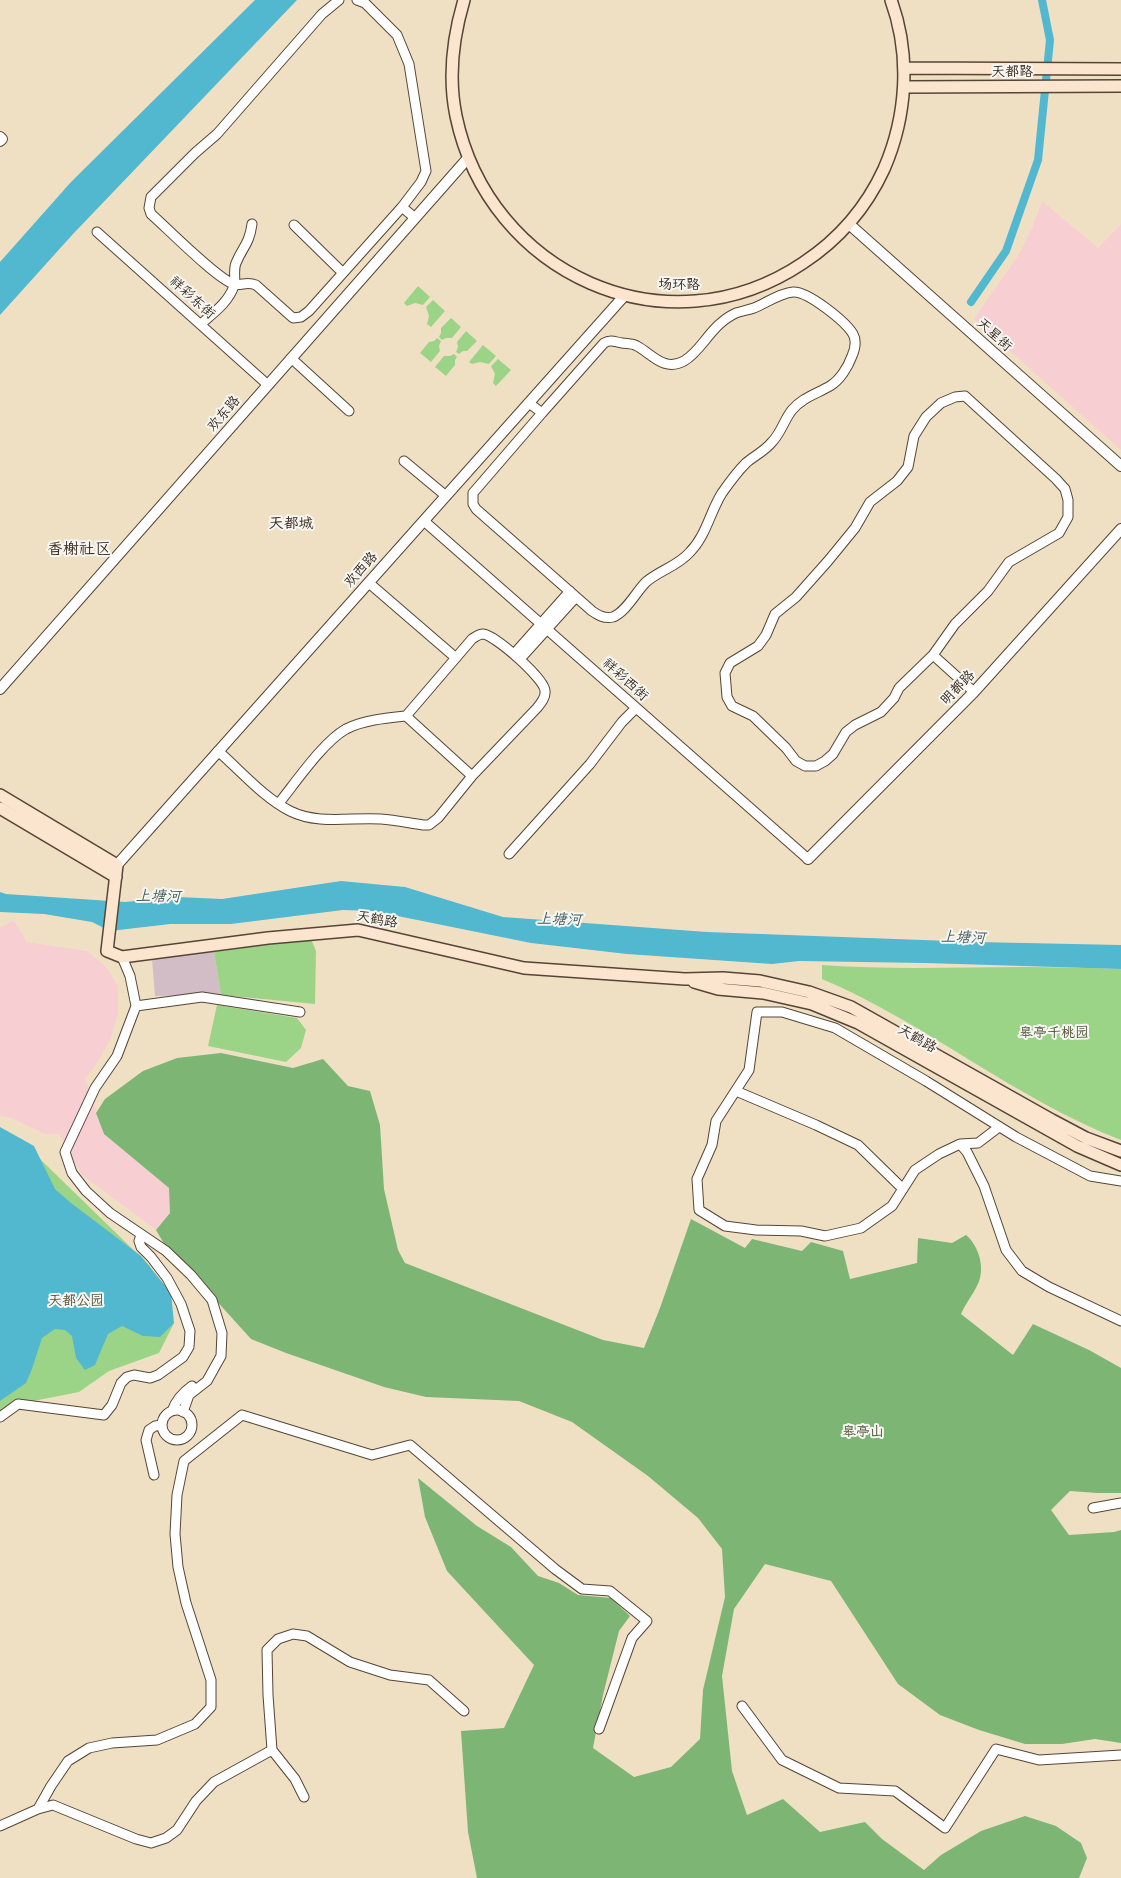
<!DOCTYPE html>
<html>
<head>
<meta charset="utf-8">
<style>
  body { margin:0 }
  canvas { display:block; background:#efe0c3 }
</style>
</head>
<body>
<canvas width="1121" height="1878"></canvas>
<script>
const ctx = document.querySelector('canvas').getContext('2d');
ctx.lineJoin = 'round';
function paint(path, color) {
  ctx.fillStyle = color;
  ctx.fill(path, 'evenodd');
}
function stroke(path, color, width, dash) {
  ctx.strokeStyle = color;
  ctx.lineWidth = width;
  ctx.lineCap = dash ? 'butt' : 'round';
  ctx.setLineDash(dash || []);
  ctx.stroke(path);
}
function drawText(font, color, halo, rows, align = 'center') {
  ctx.font = font + ' "Shantell Sans","LXGW WenKai TC",sans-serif';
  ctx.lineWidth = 4;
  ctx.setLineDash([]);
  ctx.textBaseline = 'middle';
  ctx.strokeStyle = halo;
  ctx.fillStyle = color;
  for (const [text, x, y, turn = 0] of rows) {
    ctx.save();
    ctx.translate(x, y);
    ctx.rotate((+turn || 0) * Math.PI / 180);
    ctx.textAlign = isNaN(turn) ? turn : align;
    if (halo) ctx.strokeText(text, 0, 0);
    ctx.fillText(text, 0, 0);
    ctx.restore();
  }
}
paint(new Path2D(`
  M1042,201L1098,248L1121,224V450L974,319L1019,254L1032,228Z
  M14,921L27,942L87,951L106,967L118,986V1013L111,1038L99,1060L85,1079L104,1134L169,1188L170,1213L156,1230L82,1175L59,1134H45L11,1118L0,1116V927Z`), '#f7cfd3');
paint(new Path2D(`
  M214,952L221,995L155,996L152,959Z`), '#d2bdc7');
paint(new Path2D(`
  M418,286L430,297L423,305L415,303L407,306L404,303Z
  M433,300L445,311L431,327L427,324L429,316L426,307Z
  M451,318L461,327L452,338H446L442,340L439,337L441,333V328Z
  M466,331L477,341L467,351H463L459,354L456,352L458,347L457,342Z
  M437,338L441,341L439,346L440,351L431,362L420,353L429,342L434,341Z
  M483,345L496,356L489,364L480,362L472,364L469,362Z
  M454,354L457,357L455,360V365L446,376L435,367L444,356H450Z
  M498,359L511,370L496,386L493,383L495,374L491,366Z
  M311,939L316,951L315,1004L221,995L214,952Z
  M822,965C890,970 957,967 1025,967C1057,967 1089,968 1121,969V1140C1015,1099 926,1023 822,979Z
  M217,1005L297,1018L306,1030L301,1048L286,1062L208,1046Z
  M0,1129L39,1158L150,1266L174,1323L159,1353L109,1371L79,1392L18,1404L0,1418Z`), '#9cd487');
paint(new Path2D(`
  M221,1053L293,1068L323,1059L348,1086L370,1091L380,1125L384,1189L398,1250L405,1263L603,1340L644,1348L660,1308L691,1219L745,1248L752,1239L802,1251L811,1242L843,1251L850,1279L917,1263L918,1238L952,1243L966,1235C977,1244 984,1263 980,1278C977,1290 966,1302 961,1314L1013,1355L1033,1324L1089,1350L1121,1368V1493H1097L1070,1491L1051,1510L1069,1535L1114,1532L1121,1530V1743L1095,1739L1062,1744H1025L979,1730L940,1715L898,1684L831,1581L765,1564L734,1609L722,1676L732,1771L747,1815L783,1799L820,1832L865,1822L882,1839L924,1870L941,1855L981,1831L1025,1816L1056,1826L1081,1843L1087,1858L1079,1878H477L468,1832L461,1731L504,1728L534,1665L447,1571L425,1517L418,1478L477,1526L511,1547L538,1576L559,1583L578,1595L611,1598L630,1616L619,1631L603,1695L593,1748L634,1777L671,1767L700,1739L703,1690L725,1597L722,1549L698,1518L648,1476L572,1422L519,1401L426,1397L384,1387L286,1353L251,1339L204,1287L169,1252L156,1230L170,1213L169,1188L104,1134L96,1113L105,1099L143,1071L177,1058Z`), '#7db674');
paint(new Path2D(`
  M255,0H297L73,234L0,315V262L71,182Z
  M341,881L405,887L503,917L707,932L976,942L1121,945V969L925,963L799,961L772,964L627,954L531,943L373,911L343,910L231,924H170L110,931L92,922L44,914L0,912V892L6,894L125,902L178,897L222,899Z
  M0,1127L34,1146L55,1189L71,1203L141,1256L171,1293L174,1323L160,1337L143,1336L122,1326L108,1334L95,1365L85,1370L76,1358L72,1336L65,1330L55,1329L42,1338L32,1369L26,1383L0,1401Z`), '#51b8d0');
stroke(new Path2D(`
  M971,302L1006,251L1038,160L1050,40L1042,0`), '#51b8d0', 8);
const minor = new Path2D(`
  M339,0L322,14L217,134L195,153L151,197L149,208L151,214C167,228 218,280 234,284C242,286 246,281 256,285L293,318L301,317L309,311L402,207L421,182L426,171L409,64L397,35L365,3L357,0
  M402,207L415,218
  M294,225L343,273
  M97,232L268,385
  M201,324C213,313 228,303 234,286C236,279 233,270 236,263C243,246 249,245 252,224
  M291,358L349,411
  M965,396L1056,479L1065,489L1068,500V517L1059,533L1009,562L988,591L955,624L933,655L899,688L894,698L881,712L855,725L846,732L833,754L825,761L816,766H805L796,761L786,748L753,716L732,706L727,697L725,673L730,663L758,646L766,635L775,614L796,597L828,561L855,528L870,502L897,481L908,467L914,436L926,417L941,403L955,397Z
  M529,403L542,413L604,343C611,339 615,342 622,343C627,344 632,343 637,346C652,354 664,372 684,361C703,350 710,325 736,313C742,311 748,310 754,308C766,303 780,293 793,292C808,291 846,322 853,334C857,341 855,349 852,356C848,367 840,380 830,386C816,394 802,398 792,410C784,420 781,433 772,442C765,451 754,456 746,463C737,472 729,483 722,493C710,512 706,536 690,552C678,566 660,570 646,582C636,592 626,612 613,617C604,619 598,615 592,611L476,509L473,504V493L542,413
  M404,461L446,496
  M424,521L808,859
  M369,583L456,658
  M514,654L570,591
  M933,655L974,692
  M520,659L576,597
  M406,716L472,776
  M218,751C241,771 263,797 290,811C318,825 351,817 381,819C395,820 409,823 423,825H429L438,818L472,776L537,708C541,703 546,697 545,691C545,679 495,635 483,634C479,634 475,637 472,639L406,716C387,718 364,720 346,729C323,742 296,782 279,803
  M509,854L590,764L622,722L636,708
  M122,957L130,976L136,1006L117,1056L95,1088L65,1152L72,1173L86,1191L110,1213L166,1251L191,1275L212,1300L222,1333L221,1356L207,1381L189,1395L183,1412
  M136,1006L202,997L300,1012
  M736,1091L816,1125L858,1145L903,1189
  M960,1144L978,1143L999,1127
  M1121,1181L1090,1176L1016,1137L926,1081L835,1028L782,1012H757L749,1070L716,1121L712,1145L697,1179L699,1210L725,1226L756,1230L801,1231L825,1236L861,1228L892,1206L915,1170L939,1154L960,1144L967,1152L984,1186L1006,1250L1022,1271L1049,1287L1121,1321
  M162 1425a15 15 0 1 1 30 0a15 15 0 1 1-30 0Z
  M172,1411C176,1400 182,1393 192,1386
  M0,1417L18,1404L104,1415L112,1405L121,1383L127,1377L134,1375L150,1378L158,1375L183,1357L189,1347L190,1331L181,1304L167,1278L151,1257L141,1247L139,1241L141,1235
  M154,1475L146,1440L149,1430L155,1426L162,1425
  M1093,1508L1121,1503
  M742,1706L782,1760L839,1788L895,1791L945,1828L996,1749L1039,1760L1121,1755
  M304,1797L295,1779L272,1750L268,1695L267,1650L278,1639L293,1634L307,1636L350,1662L390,1675L429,1680L464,1711
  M38,1809L51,1786L68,1761L89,1748L112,1743L157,1740L195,1724L211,1707V1680L186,1603L178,1567L175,1534L177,1495L184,1461L242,1415L372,1455L410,1445L555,1569L582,1589L610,1591L647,1621L632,1638L599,1729
  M0,1826L38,1809L53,1805L136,1839L151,1843L166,1838L177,1830L196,1801L214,1782L272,1750`);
const tertiary = new Path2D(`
  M0,137L2,139L0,141
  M849,224L1121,466
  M0,689L468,158
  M808,859L974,692L1121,529
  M117,865L625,295`);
const secondary = new Path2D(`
  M464,0C453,37 448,77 456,116C489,274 666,355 803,263C838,240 866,208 884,169C907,116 911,55 891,0
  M904,68L1121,69
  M904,87L1121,86
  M0,795L117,865L107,951L122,957L268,938L358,930L524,968L685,979L723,978L760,981L809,992L851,1007L1052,1120L1086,1138L1121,1151
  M0,808L116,877
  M694,982L718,989L763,993L812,1004L858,1023L1077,1146L1121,1165`);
stroke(minor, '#564537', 11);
stroke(tertiary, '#564537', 12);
stroke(secondary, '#564537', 14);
stroke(minor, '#fff', 9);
stroke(tertiary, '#fff', 10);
stroke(secondary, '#fce5cf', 11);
drawText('14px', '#3b2a1e', '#f6f6f2', [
  ["天都路",1012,72],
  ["场环路",679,285],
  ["祥彩东街",192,298,42],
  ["天星街",994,335,42],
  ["欢东路",224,414,-49],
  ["欢西路",361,570,-48],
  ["祥彩西街",625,680,42],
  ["明都路",958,688,-46],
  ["天鹤路",377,920,10],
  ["天鹤路",917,1039,30]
]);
drawText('14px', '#535438', '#f6f6f2', [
  ["皋亭千桃园",1054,1033],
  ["天都公园",76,1301],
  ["皋亭山",863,1432]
]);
drawText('15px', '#3b2a1e', '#f6f6f2', [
  ["天都城",291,524]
]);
drawText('italic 15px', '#435c5c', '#f6f6f2', [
  ["上塘河",158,897,1],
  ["上塘河",559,920,2],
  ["上塘河",963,938,2]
]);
drawText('16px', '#3b2a1e', '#f6f6f2', [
  ["香榭社区",79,550]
]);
</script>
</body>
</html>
